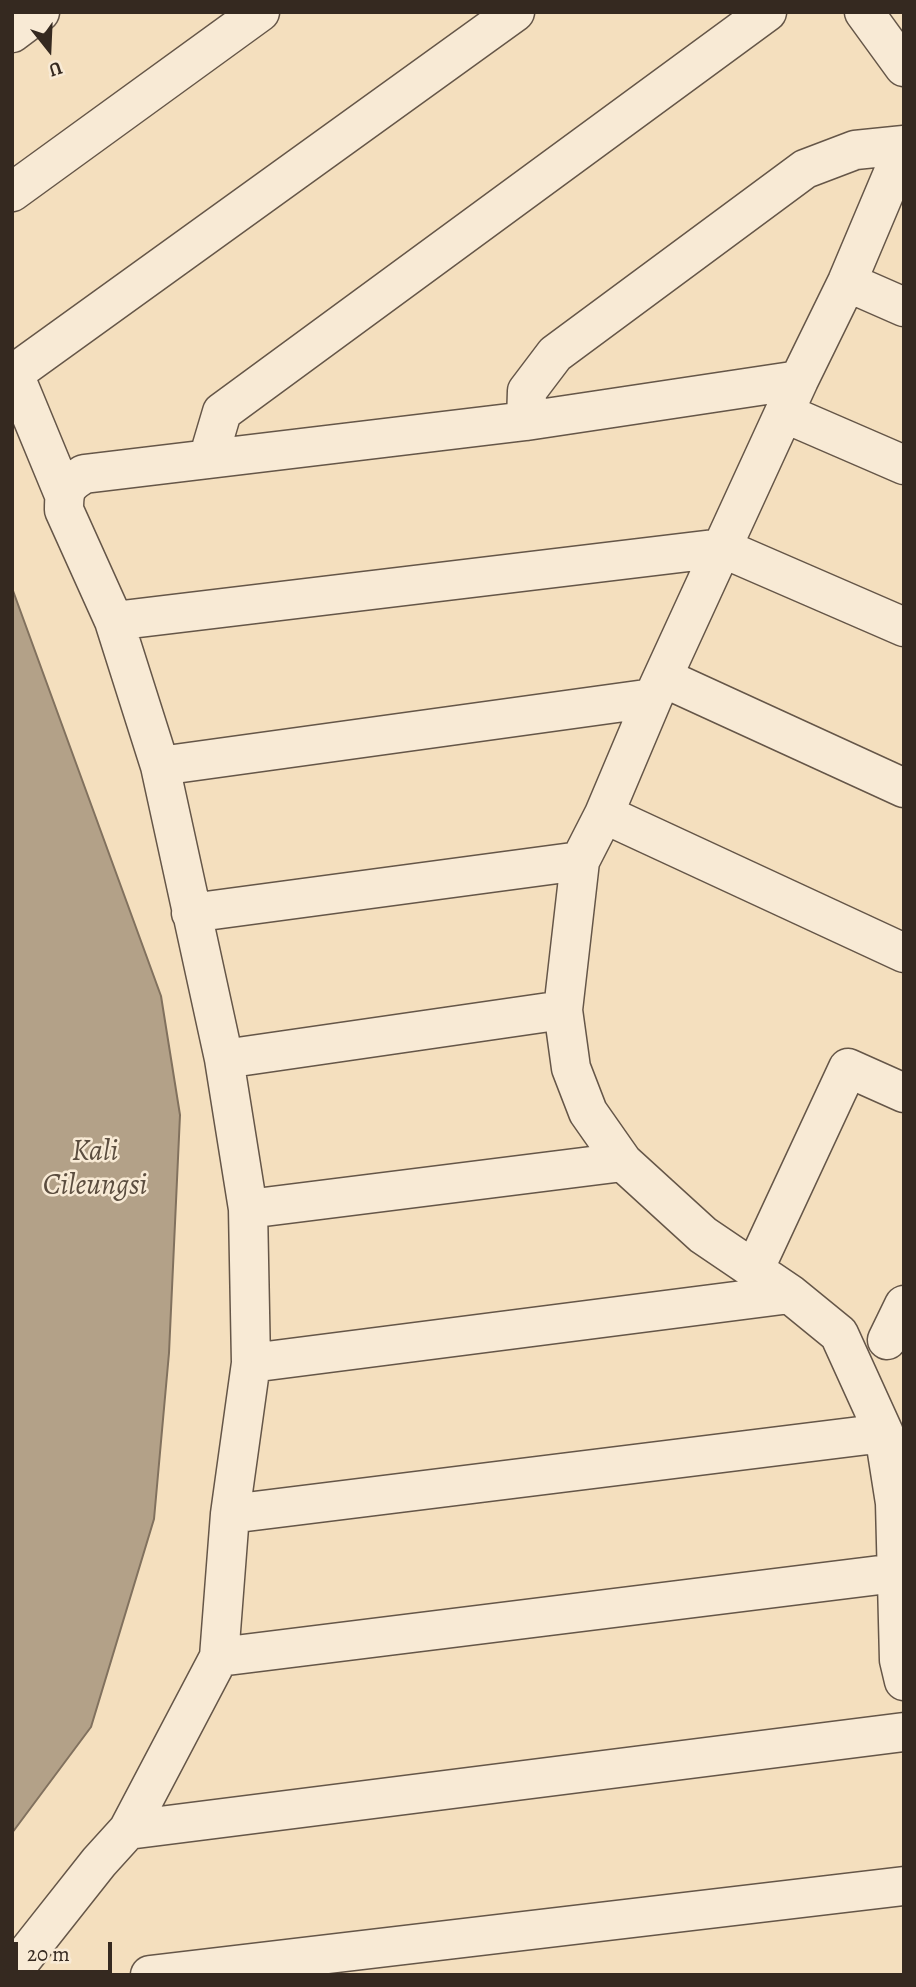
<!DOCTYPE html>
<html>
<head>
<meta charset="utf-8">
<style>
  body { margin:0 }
  #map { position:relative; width:916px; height:1987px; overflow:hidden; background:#f4dfbe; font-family:Alegreya,serif }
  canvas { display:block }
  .frame { position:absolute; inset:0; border:14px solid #352920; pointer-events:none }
  .north { position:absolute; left:14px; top:14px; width:70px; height:70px; -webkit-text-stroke:5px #f8ead5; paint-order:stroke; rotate:162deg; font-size:19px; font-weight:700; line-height:28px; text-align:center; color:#352920 }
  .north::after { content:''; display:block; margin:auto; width:24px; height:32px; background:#352920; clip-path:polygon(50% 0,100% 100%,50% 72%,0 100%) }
  .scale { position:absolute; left:14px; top:1942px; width:98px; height:32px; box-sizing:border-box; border:4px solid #352920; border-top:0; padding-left:9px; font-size:21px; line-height:24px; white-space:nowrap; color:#352920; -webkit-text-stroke:5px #f8ead5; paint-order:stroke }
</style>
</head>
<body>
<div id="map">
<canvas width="916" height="1987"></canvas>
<div class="frame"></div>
<div class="north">U</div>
<div class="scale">20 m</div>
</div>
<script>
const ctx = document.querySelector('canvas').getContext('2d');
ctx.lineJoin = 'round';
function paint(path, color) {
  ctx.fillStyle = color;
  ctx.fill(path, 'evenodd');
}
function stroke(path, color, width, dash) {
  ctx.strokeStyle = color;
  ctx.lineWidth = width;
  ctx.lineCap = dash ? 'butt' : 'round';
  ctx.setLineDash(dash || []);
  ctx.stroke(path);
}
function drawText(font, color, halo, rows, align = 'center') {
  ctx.font = font + ' Alegreya,serif';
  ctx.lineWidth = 5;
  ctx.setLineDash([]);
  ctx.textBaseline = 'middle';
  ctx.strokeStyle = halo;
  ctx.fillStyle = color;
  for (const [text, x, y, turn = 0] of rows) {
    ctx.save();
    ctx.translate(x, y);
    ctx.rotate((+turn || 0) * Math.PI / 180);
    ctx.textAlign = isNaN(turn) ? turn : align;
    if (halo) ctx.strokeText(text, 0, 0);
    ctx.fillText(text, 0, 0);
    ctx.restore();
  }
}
const water = new Path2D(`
  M12,588L161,996L180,1115L169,1353L154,1519L91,1727L12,1833Z`);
paint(water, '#b3a188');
stroke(water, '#81715e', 2);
const minor = new Path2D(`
  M864,12L904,67
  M12,33L40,12
  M12,192L260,12
  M847,282L904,307
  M12,369L64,495
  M13,374L515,12
  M784,413L904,465
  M526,421L527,391L555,354L805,169L855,150L904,145
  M208,459L222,412L767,12
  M114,621L722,548L904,627
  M664,678L904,788
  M160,766L653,698
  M604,814L904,953
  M191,913L580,861
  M563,1010L571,1068L588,1112L623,1162L703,1235L790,1294L839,1334L884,1433L895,1503L899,1660L904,1681
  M224,1059L160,766L114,621L64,510C64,489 66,485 84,474L526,421L799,380
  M248,1209L623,1162
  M754,1270L848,1068L904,1093
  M887,1340L904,1305
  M251,1363L790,1294
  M230,1514L884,1433
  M219,1657L896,1573
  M128,1830L904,1732
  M12,1972L99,1862L128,1830L219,1657L230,1514L251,1363L248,1209L224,1059L563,1010L580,861L604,814L653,698L799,380L847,282L904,147
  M150,1975L904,1886`);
stroke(minor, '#655648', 41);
stroke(minor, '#f8ead5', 38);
drawText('italic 30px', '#5b4d3f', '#f8ead5', [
  ["Kali",95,1153],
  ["Cileungsi",95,1187]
]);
</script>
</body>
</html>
